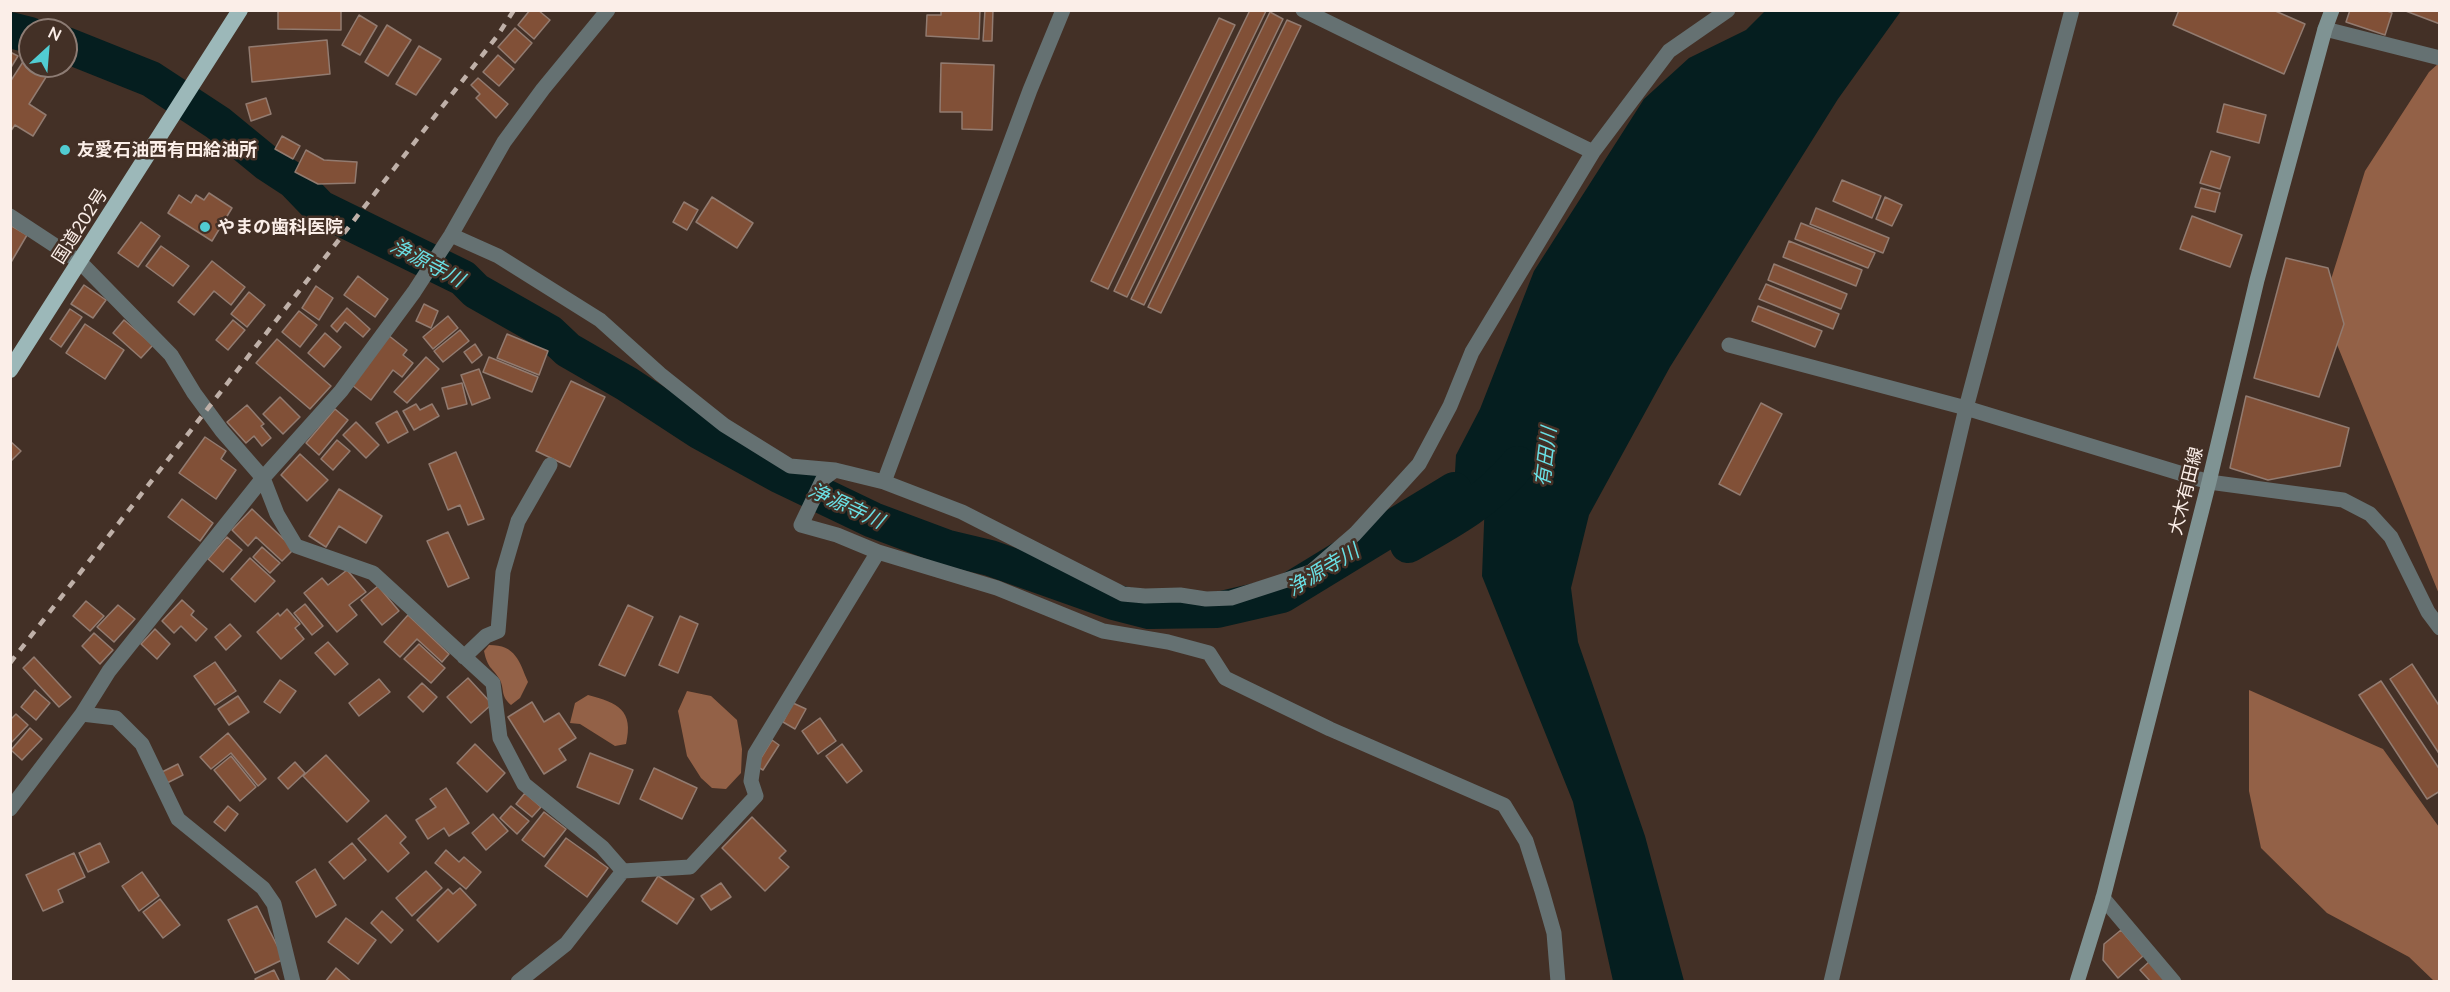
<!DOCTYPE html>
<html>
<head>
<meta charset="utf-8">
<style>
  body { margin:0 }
  #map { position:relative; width:2450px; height:992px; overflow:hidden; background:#433026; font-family:Lato,sans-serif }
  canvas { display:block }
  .frame { position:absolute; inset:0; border:12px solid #fbeee8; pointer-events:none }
  .north { position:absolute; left:18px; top:18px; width:60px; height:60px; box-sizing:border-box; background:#433026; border:2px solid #8d7c74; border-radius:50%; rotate:26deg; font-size:16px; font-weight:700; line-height:24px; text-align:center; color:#fbeee8 }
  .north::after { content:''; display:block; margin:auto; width:21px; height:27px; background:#51ccd2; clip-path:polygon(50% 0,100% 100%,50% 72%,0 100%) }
</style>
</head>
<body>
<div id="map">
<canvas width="2450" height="992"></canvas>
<div class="frame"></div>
<div class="north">N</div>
</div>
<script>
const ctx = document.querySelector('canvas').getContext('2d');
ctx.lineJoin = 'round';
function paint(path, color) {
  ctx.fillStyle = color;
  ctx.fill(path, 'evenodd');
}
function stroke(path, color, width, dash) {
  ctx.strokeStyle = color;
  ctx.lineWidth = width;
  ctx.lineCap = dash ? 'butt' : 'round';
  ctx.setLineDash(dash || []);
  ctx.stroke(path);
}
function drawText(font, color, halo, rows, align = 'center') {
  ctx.font = font + ' Lato,"Noto Sans JP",sans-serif';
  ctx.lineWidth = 5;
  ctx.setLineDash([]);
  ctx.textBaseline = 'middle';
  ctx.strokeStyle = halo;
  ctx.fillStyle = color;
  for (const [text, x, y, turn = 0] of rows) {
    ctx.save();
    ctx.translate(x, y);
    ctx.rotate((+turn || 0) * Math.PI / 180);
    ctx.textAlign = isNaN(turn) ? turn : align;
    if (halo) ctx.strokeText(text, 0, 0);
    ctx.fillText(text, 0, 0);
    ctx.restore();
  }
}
paint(new Path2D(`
  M2439,63V594L2322,308L2365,171L2429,72Z
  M489,645C516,645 519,661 528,682L520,698L511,705C500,695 505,691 500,680C492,666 488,670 484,651Z
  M2249,690L2383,749L2439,827V981H2434L2409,957L2327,913L2261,848L2249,791Z
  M687,691L711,696L737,720L742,749L741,773L726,789L712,788L701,778L687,756L678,711Z
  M588,695C618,703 634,710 626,744L615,746L580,724L570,723L575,703Z`), '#936147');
paint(new Path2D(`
  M1766,10L1901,11L1838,99L1670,367L1589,515L1571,588L1578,642L1645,836L1684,981H1613L1573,802L1482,576L1485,499L1472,488L1454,490L1456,455L1480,409L1534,271L1644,99L1689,58L1746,30Z`), '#051e1f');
stroke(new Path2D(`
  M10,30L30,35
  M66,45L151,79L218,123L268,164L294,181L320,208L463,278L476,291L550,333L568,350L627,384L699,431L779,475L873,520L948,548L990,558L1114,602L1149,611L1217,610L1282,595L1454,490L1408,545C1449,522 1488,501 1518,464`), '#051e1f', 36);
const building = new Path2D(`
  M278,10H341V30L278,29Z
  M530,10H538L550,20L534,39L518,25Z
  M941,10H980L979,39L926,36L927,15H941Z
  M985,10H993L992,41H983Z
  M1250,10L1266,11L1127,297L1114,291Z
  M2179,10H2273L2305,24L2284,74L2173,25Z
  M2350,10H2385L2392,13L2385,35L2346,22Z
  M2403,10H2440V24Z
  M1270,12L1283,19L1144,305L1131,299Z
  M359,15L377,26L360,55L342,45Z
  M1219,18L1235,25L1108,289L1091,281Z
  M1287,20L1301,26L1161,313L1148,307Z
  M387,25L411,40L388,76L365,62Z
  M515,28L532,43L515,63L498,47Z
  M327,40L330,74L252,82L249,47Z
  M419,46L441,59L416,95L396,84Z
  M30,51V66H53L29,104L46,115L33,136L15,125L10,132V82Z
  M10,52L18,56L10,69Z
  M498,55L514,69L499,86L483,72Z
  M941,63L994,65L992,130L962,129V112H940Z
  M478,78L508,104L496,118L476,98L480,94L471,85Z
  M266,98L271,114L251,121L246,104Z
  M2224,104L2266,115L2259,143L2217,132Z
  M282,136L300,146L293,159L275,149Z
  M306,150L324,160L357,162L355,183L318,184L295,172Z
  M2211,151L2230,157L2220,189L2200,183Z
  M1842,180L1881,196L1872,218L1833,201Z
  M2201,188L2220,193L2215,212L2195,207Z
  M209,193L232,208L212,241L168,213L179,195L191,203L196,195L204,200Z
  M712,197L753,223L737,248L696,222Z
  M1885,197L1902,205L1892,226L1876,219Z
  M684,202L698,210L687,230L673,222Z
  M1816,208L1889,238L1883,253L1810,224Z
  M2192,216L2242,235L2230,267L2180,249Z
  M141,222L160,236L138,267L118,253Z
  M1801,223L1875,253L1868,268L1795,239Z
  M10,225L27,235L10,264Z
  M1789,241L1862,270L1856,286L1783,257Z
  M161,246L189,266L173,286L146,266Z
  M2286,258L2328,268L2344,324L2319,397L2254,378Z
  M212,261L245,287L231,305L214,291L194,315L178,302Z
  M1774,264L1847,294L1841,309L1768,280Z
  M358,276L388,299L375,317L344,295Z
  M1766,284L1839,314L1833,329L1759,299Z
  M84,285L106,300L93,318L71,304Z
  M316,286L333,298L319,320L302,308Z
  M249,292L265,305L247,327L231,314Z
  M424,304L438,311L431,328L416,321Z
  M1758,306L1822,331L1815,347L1752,321Z
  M347,308L370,329L363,337L345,322L337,332L331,326Z
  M70,309L82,317L61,347L50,339Z
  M299,311L317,325L300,347L282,332Z
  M448,316L458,328L433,349L423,337Z
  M124,320L153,345L141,358L113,333Z
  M233,320L245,330L228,350L216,340Z
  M85,324L124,350L105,379L66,353Z
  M460,330L469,341L443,362L434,351Z
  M325,333L341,347L324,367L308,353Z
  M507,334L548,351L539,375L497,358Z
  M388,335L407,350L403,355L413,363L402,377L393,370L371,400L352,385Z
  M277,339L331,386L310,409L256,363Z
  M475,344L482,355L472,363L464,352Z
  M426,357L439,369L407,403L394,392Z
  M489,357L538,377L532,392L483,372Z
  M479,369L490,398L472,405L461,375Z
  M571,381L605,397L570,467L536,451Z
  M462,383L467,404L448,409L442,388Z
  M2246,396L2349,428L2340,466L2268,480L2230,468Z
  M280,397L300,417L283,434L263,414Z
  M1761,403L1782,414L1740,495L1719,484Z
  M416,404L420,410L432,404L439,416L414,430L403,411Z
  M247,405L264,424L261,426L271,438L262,446L254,436L246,443L227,422Z
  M335,409L348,420L319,455L306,443Z
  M397,411L408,432L388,443L376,423Z
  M356,422L379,445L366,458L343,435Z
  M205,437L226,451L221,459L236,470L216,499L179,473Z
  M337,440L350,451L333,470L321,459Z
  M10,441L21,451L10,462Z
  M456,452L484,519L468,525L460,505L448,510L429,464Z
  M300,454L328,480L307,501L281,475Z
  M339,489L382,516L366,543L339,526L326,547L309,536Z
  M182,499L213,523L200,541L168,517Z
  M252,509L294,549L282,561L256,537L248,546L232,530Z
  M448,532L469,578L448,587L427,541Z
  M227,537L242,550L223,572L208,559Z
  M262,547L280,563L270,573L253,557Z
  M250,558L275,581L255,602L231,579Z
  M347,570L366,592L349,605L357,615L337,632L304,593L322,578L328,585Z
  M378,586L399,611L382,625L361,600Z
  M182,600L194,611L191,615L207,629L196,641L181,626L174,633L162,621Z
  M86,601L104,616L90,631L73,616Z
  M305,604L323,626L312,635L294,613Z
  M118,605L135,619L114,642L97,627Z
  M628,605L653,617L625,676L599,665Z
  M287,609L300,624L295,628L304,639L281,659L257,632L278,613L280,616Z
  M408,615L449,654L442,662L417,639L400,657L384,642Z
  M680,616L698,624L678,673L659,665Z
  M230,624L241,636L226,650L215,637Z
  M155,629L170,644L157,659L141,644Z
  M94,633L113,650L100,664L82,646Z
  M328,642L348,664L335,675L315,653Z
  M419,644L445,668L431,683L404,659Z
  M34,657L71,697L59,707L23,668Z
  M215,662L236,691L215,705L194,676Z
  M2412,664L2440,707V755L2390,679Z
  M468,678L492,704L471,723L447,697Z
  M379,679L390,692L359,716L349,703Z
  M280,680L296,691L280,713L264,702Z
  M2381,681L2440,770V791L2427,799L2359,695Z
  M422,683L437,697L423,712L408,697Z
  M35,690L50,703L36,720L21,707Z
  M238,696L249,712L229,725L218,709Z
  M532,702L544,722L559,713L576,738L559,749L566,760L544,774L508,717Z
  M793,703L806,709L795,729L783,722Z
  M16,714L28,725L10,744V720Z
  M820,718L836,741L818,754L802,731Z
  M30,728L42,739L22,760L11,750Z
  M228,733L266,779L258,786L231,753L211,769L200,757Z
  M772,740L779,745L763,770L756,766Z
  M475,744L505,773L487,792L457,763Z
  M842,744L862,771L847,783L826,756Z
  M590,753L633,770L619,804L577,787Z
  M326,755L369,801L347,822L303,776Z
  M231,756L256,787L240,801L214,770Z
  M295,762L305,773L288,789L278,778Z
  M178,764L183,775L167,783L162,772Z
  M654,768L697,788L682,819L640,799Z
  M446,788L469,823L449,836L444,828L428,839L416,820L436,807L430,799Z
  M525,793L541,807L532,817L516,804Z
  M228,806L238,814L225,831L214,822Z
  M511,806L529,821L517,834L500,818Z
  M544,812L566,829L544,857L522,840Z
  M493,814L508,831L486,850L472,833Z
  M386,815L406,837L400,843L409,853L388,872L358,839Z
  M752,817L786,851L779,858L789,867L765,891L722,848Z
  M566,838L608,868L587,897L545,866Z
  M100,843L109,862L88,872L79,853Z
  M352,843L366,860L344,879L329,862Z
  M446,850L459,862L464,857L481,872L466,889L435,863Z
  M74,853L85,877L58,890L63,902L43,911L26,875Z
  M315,869L336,905L316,917L296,882Z
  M426,871L442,888L412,916L396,898Z
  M142,872L159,896L139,911L122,886Z
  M658,876L694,899L677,924L642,901Z
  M721,883L731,897L711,910L701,896Z
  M460,888L476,905L438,942L417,920L448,889L453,894Z
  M160,899L180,925L163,938L143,912Z
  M257,906L284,959L255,973L228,920Z
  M382,911L403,930L391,943L371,923Z
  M346,918L376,940L358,964L328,942Z
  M2121,930L2143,956L2118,978L2103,960L2104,944Z
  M2150,961L2170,982H2151L2140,970Z
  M336,968L352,982H325Z
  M274,970L280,982H257L255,979Z`);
paint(building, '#815037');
stroke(building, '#927b70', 1.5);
stroke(new Path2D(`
  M1303,10L1593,152
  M2325,29L2440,58
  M10,216L80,262L171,355L194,393L222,431L263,478L277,514L296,546L373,573L493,683L500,738L524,784L602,847L623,871
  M451,235L498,256L600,320L660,374L724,425L790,466L835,470L884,482L962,512L1123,594L1145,596L1180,595L1206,599L1231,598L1311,572L1355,534L1419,464L1450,406L1472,352L1593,152L1669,51L1728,10
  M1729,345L1966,408L2209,482L2343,500L2370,514L2391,537L2428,612L2440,628
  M835,470L823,479L801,525L837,535L878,552L997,588L1103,631L1168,642L1209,653L1225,678L1330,729L1504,805L1526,841L1542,891L1554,933L1558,982
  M884,482L1030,90L1063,10
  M464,657L486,636L498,631L503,572L518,521L550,465
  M82,714L116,718L142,744L178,819L263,888L274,904L293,982
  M10,809L82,714L109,671L263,478L341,391L414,292L451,235L504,142L543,89L608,10
  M2103,898L2174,982
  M518,982L566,944L623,871L690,867L756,796L751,781L755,754L878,552
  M1831,982L1966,408L2072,10`), '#657172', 15);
stroke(new Path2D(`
  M2077,982L2103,898L2209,482L2257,280L2325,29L2332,10`), '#7f9393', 15);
stroke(new Path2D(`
  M10,370L240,10`), '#9cb8b9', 16);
stroke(new Path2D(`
  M10,663L498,35L514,10`), '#bfb0a8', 4.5, [8, 8]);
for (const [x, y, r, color] of [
  [65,150,6,"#51ccd2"],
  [205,227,6,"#51ccd2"]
]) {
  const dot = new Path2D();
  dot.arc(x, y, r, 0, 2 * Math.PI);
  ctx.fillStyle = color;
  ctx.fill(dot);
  stroke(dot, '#433026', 2);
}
drawText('bold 18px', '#fbeee8', '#433026', [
  ["友愛石油西有田給油所",77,150],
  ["やまの歯科医院",217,227]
], 'left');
drawText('18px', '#fbeee8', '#433026', [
  ["国道202号",80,226,-57],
  ["大木有田線",2186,491,-76]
]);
drawText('italic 20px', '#69dfe4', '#433026', [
  ["浄源寺川",427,263,28],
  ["有田川",1546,457,-83],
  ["浄源寺川",846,506,25],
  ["浄源寺川",1323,570,-31]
]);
</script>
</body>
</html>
